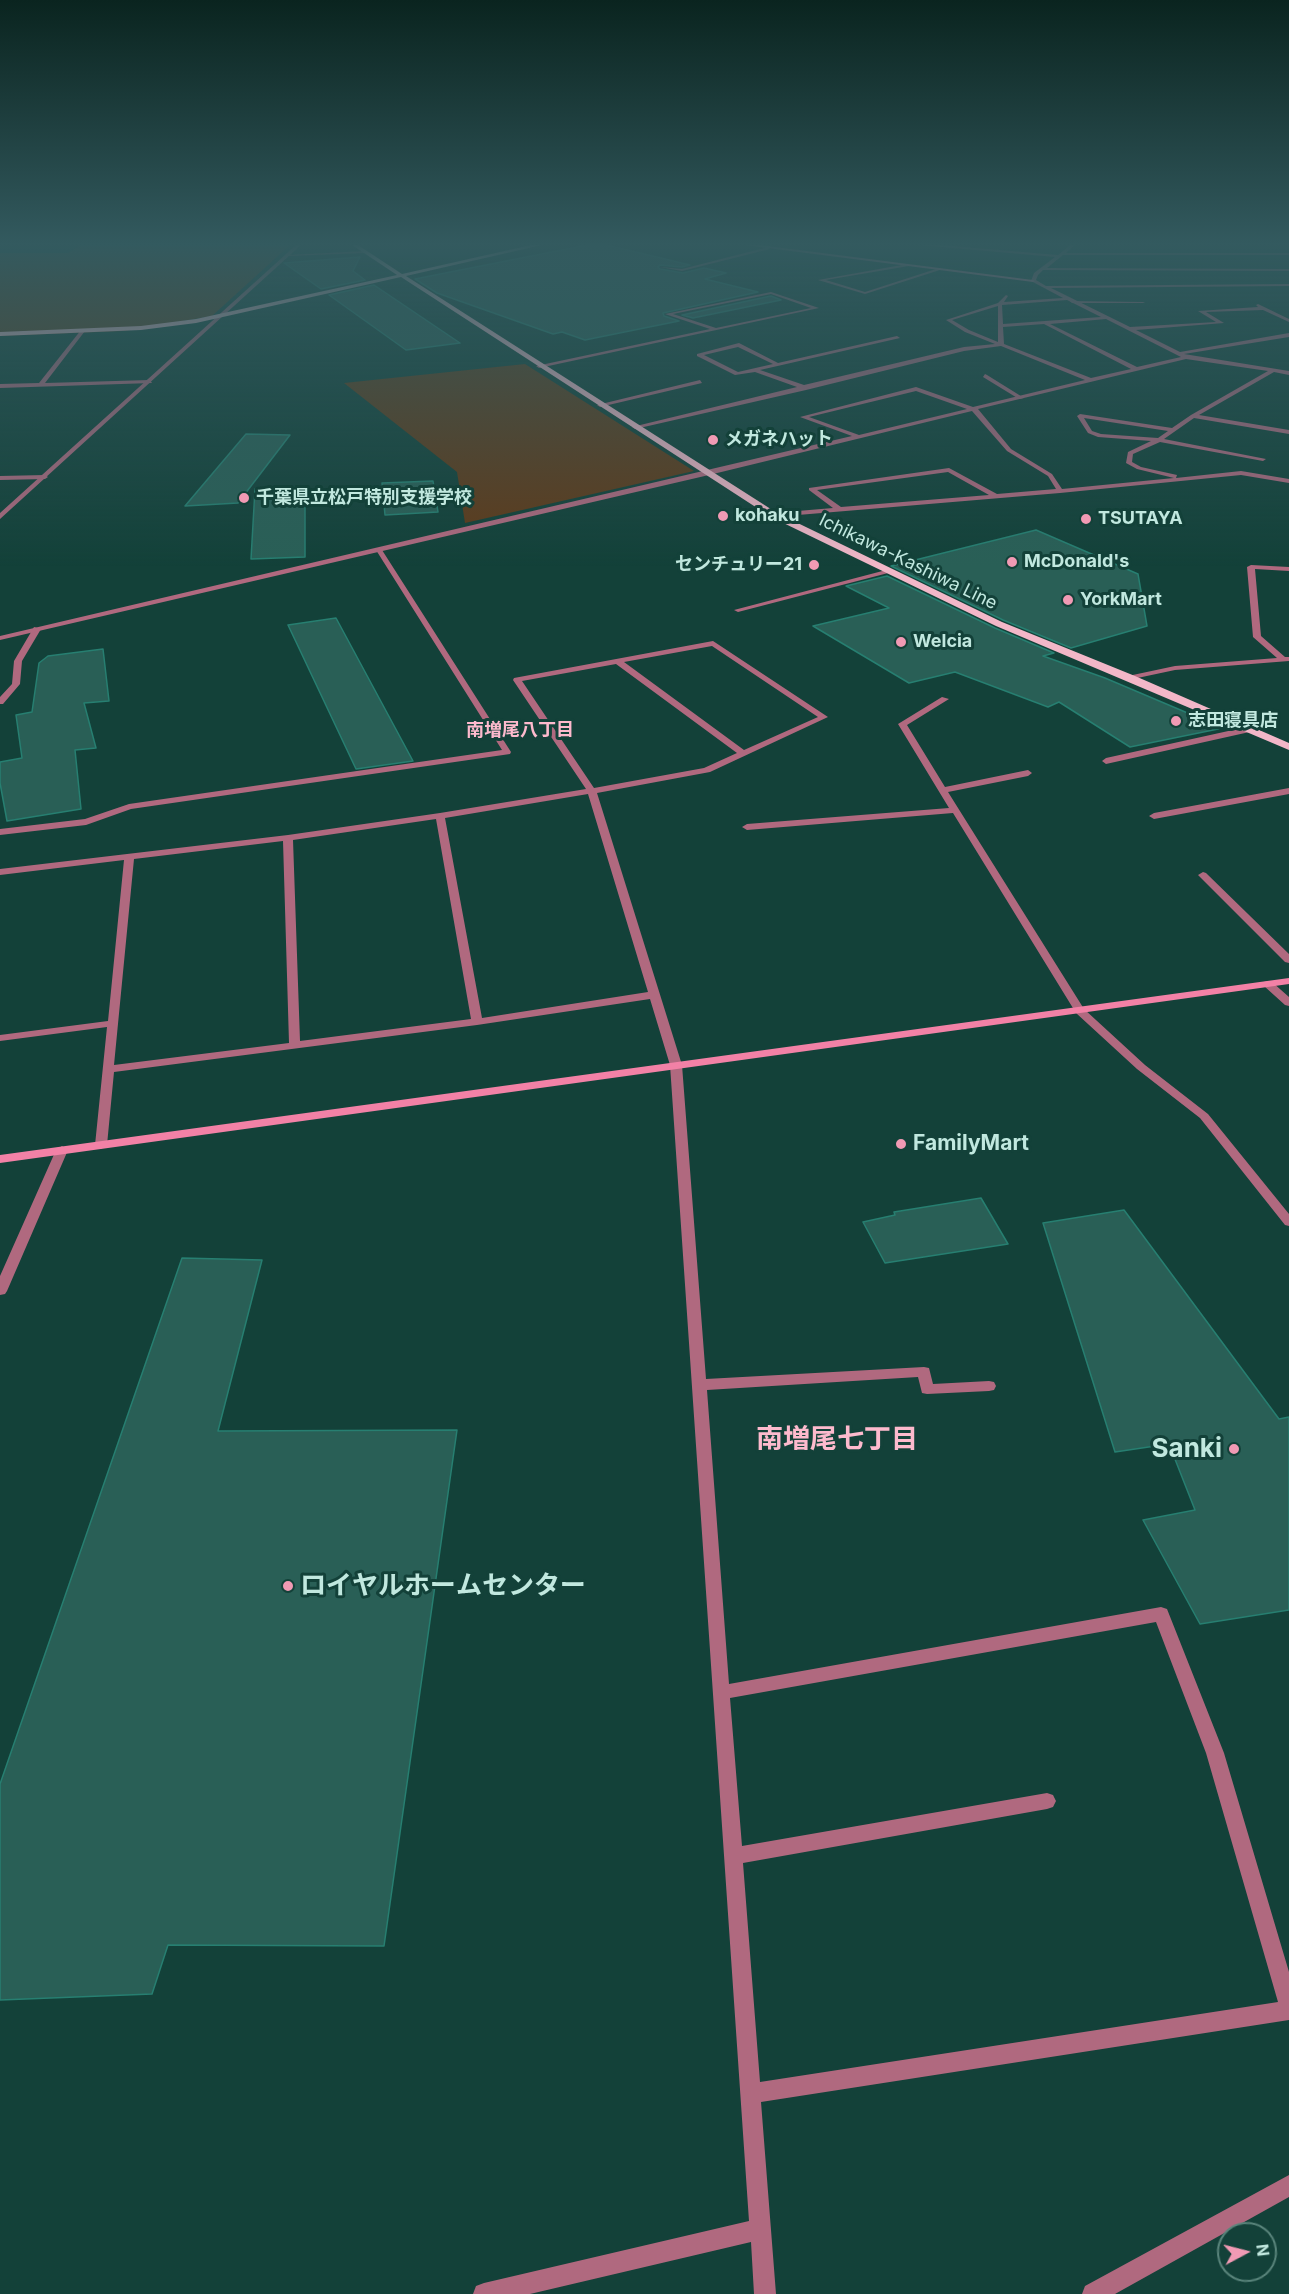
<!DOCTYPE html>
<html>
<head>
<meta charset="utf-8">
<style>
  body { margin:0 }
  #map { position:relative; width:1289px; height:2294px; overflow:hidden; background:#134139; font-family:Inter,sans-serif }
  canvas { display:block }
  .north { position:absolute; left:1217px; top:2222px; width:60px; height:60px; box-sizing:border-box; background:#134139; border:2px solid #59847b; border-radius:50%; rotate:83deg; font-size:16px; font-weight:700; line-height:24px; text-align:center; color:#c1e8df }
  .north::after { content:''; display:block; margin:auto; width:21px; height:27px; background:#f19ab4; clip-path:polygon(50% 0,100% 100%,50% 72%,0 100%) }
</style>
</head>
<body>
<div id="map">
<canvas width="1289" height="2294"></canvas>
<div class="north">N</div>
</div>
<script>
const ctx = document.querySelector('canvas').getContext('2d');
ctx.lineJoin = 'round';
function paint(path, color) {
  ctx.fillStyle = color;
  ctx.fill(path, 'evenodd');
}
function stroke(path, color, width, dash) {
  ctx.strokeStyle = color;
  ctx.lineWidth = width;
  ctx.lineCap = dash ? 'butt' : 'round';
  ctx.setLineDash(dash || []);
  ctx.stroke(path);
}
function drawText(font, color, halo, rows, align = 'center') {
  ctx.font = font + ' Inter,"Noto Sans JP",sans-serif';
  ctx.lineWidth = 6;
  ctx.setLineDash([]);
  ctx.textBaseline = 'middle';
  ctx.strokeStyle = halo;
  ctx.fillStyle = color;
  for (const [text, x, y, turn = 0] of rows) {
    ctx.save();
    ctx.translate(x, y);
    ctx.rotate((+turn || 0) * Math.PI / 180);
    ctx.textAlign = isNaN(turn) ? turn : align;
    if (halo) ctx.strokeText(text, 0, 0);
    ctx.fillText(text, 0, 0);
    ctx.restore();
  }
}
paint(new Path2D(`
  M81,245H290L212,316L124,331L0,336V253H68Z
  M525,364L694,471L465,523L457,472L344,383Z`), '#5f3a19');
const building = new Path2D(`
  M587,245H607L690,265L682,267L660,265L658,267L660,269L683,273L704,268L726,273L705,279L758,292L663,313L664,316L679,321L585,340L562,332L553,334L437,293L415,279Z
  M360,257L353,271L365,280L321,289L284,263Z
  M374,285L460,343L406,350L329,295Z
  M771,296L781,300L693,318L682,315Z
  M246,434L290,435L238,503L185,506Z
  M433,481L438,512L385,515L382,483Z
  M305,487V557L251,559L255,489Z
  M1036,530L1138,574L1147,626L1071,648L1003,620L891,566Z
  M887,576L995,628L1054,653L1043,656L1105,678L1223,728L1130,747L1059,702L1048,707L955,672L909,683L813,626L889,608L846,586Z
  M336,618L413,761L356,769L288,625Z
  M103,649L109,701L84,703L96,748L75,750L81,809L7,821L0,783V762L22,758L16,715L32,712L39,663L48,656Z
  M981,1198L1008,1244L885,1263L863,1222L895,1215L894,1212Z
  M1124,1210L1279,1419L1289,1417V1610L1200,1624L1143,1520L1195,1510L1169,1444L1115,1452L1043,1223Z
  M182,1258L262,1260L218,1431L457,1430L384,1946L168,1945L152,1994L0,2000V1784Z`);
paint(building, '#295f56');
stroke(building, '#277f71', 1.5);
paint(new Path2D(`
  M364,251L366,253L286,256L288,255Z
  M1070,301L1143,302L1145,303H1072Z
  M81,330L85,331L45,383L150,380L152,383L0,388V384L39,383Z
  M985,374L987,375L1024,398L1019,399L983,377Z
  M0,476L45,475L48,477L45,479L0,480Z
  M379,548L382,550L511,752L510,754L131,809L86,825L0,835V829L85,819L129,804L502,750L376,550Z
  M34,627L41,629L22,661L20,684L3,704H0V697L12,684L14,661Z`), '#b0697f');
paint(new Path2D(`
  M296,245H301L0,519V513Z
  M918,245H942L1058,255L1070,245H1075L1066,253H1289V255H1063L1047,268L1289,269V271L1043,270L1038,275L1036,280L1046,286L1289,284V286L1051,288L1130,327L1216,322L1198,311L1258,307L1256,305L1258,304L1289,319V322L1263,310L1206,312L1224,323L1136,330L1180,352L1289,333V337L1184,354L1289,371V375L1274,372L1199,415L1289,430V434L1194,418L1164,439L1266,459L1263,461L1160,442L1133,454L1132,462L1141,467L1177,475L1176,478L1241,471L1289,479V483L1241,475L1060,493L774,517L771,515L774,513L833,508L809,490V488L949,468L997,494L1056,489L1048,476L1007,451L972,411L709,475L0,640V636L852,436L800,417L916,387L973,407L1085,380L1001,346L964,351L806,390L635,429L632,427L797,387L755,372L735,375L697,356V354L739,343L778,363L897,336L900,338L760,370L804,385L964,347L995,344L965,332L946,320L998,303L1006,295L1008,296L1004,302L1063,298L1031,281L1034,273L1055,257ZM1067,300L1101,317L1003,324L1002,305ZM998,306V342L969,330L952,320ZM1106,319L1181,357L1137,367L1050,324ZM1044,324L1131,369L1091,378L1004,344L1003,327ZM738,347L773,364L738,372L704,355ZM1186,359L1268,371L1191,415L1172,428L1080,414L1077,416L1088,433L1098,437L1151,441L1128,452L1126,463L1137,469L1174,478L1062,489L1052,474L1011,449L978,409ZM916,391L967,409L859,435L809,417ZM1084,418L1168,431L1158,438L1101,434L1092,431ZM948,472L989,495L841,507L817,490Z
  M768,247L770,249L682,271L660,267L682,269Z
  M907,264L909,266L826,280L865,292L939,268L943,269L865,294L818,280Z
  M771,292L819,308L539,368L536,366L710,329L665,314ZM771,294L811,308L716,328L673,314Z
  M700,380L702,383L600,407L597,405Z
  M1251,565L1289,567V571L1255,569L1261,636L1285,657H1289V661L1175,670L1128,680V676L1175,666L1277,658L1253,637L1247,567Z
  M890,569L892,570V572L738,612L734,610Z
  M713,641L828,717L710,772L597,793L682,1065L706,1379L924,1367L929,1368L933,1384L989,1381L994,1382L996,1386L994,1390L989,1391L927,1394L922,1393L918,1377L707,1390L729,1684L1161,1607L1167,1609L1224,1753L1289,1972V2020L761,2102L776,2294H754L751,2242L530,2294H473L476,2286L484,2283L749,2221L670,1065L650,999L477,1025L114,1072L107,1145L101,1149L95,1145L107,1027L0,1041V1035L108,1021L124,860L0,875V869L288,835L440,813L586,789L513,680L514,678ZM712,646L818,717L744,750L624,662ZM616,664L737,753L704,768L594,788L522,681ZM588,794L648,992L482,1018L445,818ZM436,819L471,1019L300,1041L293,840ZM283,841L289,1043L114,1065L134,859ZM1156,1622L1206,1753L1278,2002L760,2082L743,1863L1047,1809L1053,1807L1056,1801L1053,1795L1047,1793L742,1846L730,1698Z
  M942,697L949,699L907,725L945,787L1028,770L1032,773L1028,776L948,792L1084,1009L1145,1065L1208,1114L1289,1214V1226L1285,1225L1200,1118L1137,1069L1076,1013L953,813L747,830L742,827L747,824L949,808L898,724Z
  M1251,726L1255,729L1254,731L1106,764L1102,761L1106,758Z
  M1289,788V794L1154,819L1149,816L1154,813Z
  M1203,872L1206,873L1289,954V963L1285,962L1198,875Z
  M1268,981L1272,982L1289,997V1006L1285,1005L1264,986L1263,984L1264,982Z
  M62,1146L68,1150L7,1291L5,1294L0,1295V1276L56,1150Z
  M1289,2175V2197L1115,2294H1082L1085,2286Z`), '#b0697f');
paint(new Path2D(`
  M760,245L1033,280L1035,281L1033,282L744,245Z
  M1289,978V984L0,1163V1155Z`), '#f281a6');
paint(new Path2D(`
  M352,245H358L402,274L531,245H542L406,276L777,513L1002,622L1135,676L1289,743V750L996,626L771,517L401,277L196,323L141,330L0,336V332L141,326L196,319L397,275Z`), '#f2b7c8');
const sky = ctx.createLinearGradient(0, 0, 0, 567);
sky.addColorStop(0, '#0a241f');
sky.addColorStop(0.43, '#335a5f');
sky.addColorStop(1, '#335a5f00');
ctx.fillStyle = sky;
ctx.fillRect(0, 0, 1289, 567);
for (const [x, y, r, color] of [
  [713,440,6,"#f19ab4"],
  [244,498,6,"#f19ab4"],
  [723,516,6,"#f19ab4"],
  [1086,519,6,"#f19ab4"],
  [1012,562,6,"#f19ab4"],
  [814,565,6,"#f19ab4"],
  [1068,600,6,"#f19ab4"],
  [901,642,6,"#f19ab4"],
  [1176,721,6,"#f19ab4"],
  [901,1144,6,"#f19ab4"],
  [1234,1449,6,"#f19ab4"],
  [288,1586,6,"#f19ab4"]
]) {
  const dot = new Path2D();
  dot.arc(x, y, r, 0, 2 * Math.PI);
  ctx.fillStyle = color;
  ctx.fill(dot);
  stroke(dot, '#134139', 2);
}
drawText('bold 18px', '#c1e8df', '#134139', [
  ["メガネハット",725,440],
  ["千葉県立松戸特別支援学校",256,498],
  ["kohaku",735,516],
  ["TSUTAYA",1098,519],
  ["McDonald's",1024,562],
  ["センチュリー21",802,565,"right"],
  ["YorkMart",1080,600],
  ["Welcia",913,642],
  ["志田寝具店",1188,721]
], 'left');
drawText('18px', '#c1e8df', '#134139', [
  ["Ichikawa-Kashiwa Line",908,562,26]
]);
drawText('bold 18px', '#fdbacd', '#134139', [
  ["南増尾八丁目",520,731]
]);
drawText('bold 21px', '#c1e8df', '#134139', [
  ["FamilyMart",913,1144]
], 'left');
drawText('bold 26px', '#c1e8df', '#134139', [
  ["Sanki",1222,1449],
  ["ロイヤルホームセンター",300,1586,"left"]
], 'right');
drawText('bold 27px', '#fdbacd', '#134139', [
  ["南増尾七丁目",837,1440]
]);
</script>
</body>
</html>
